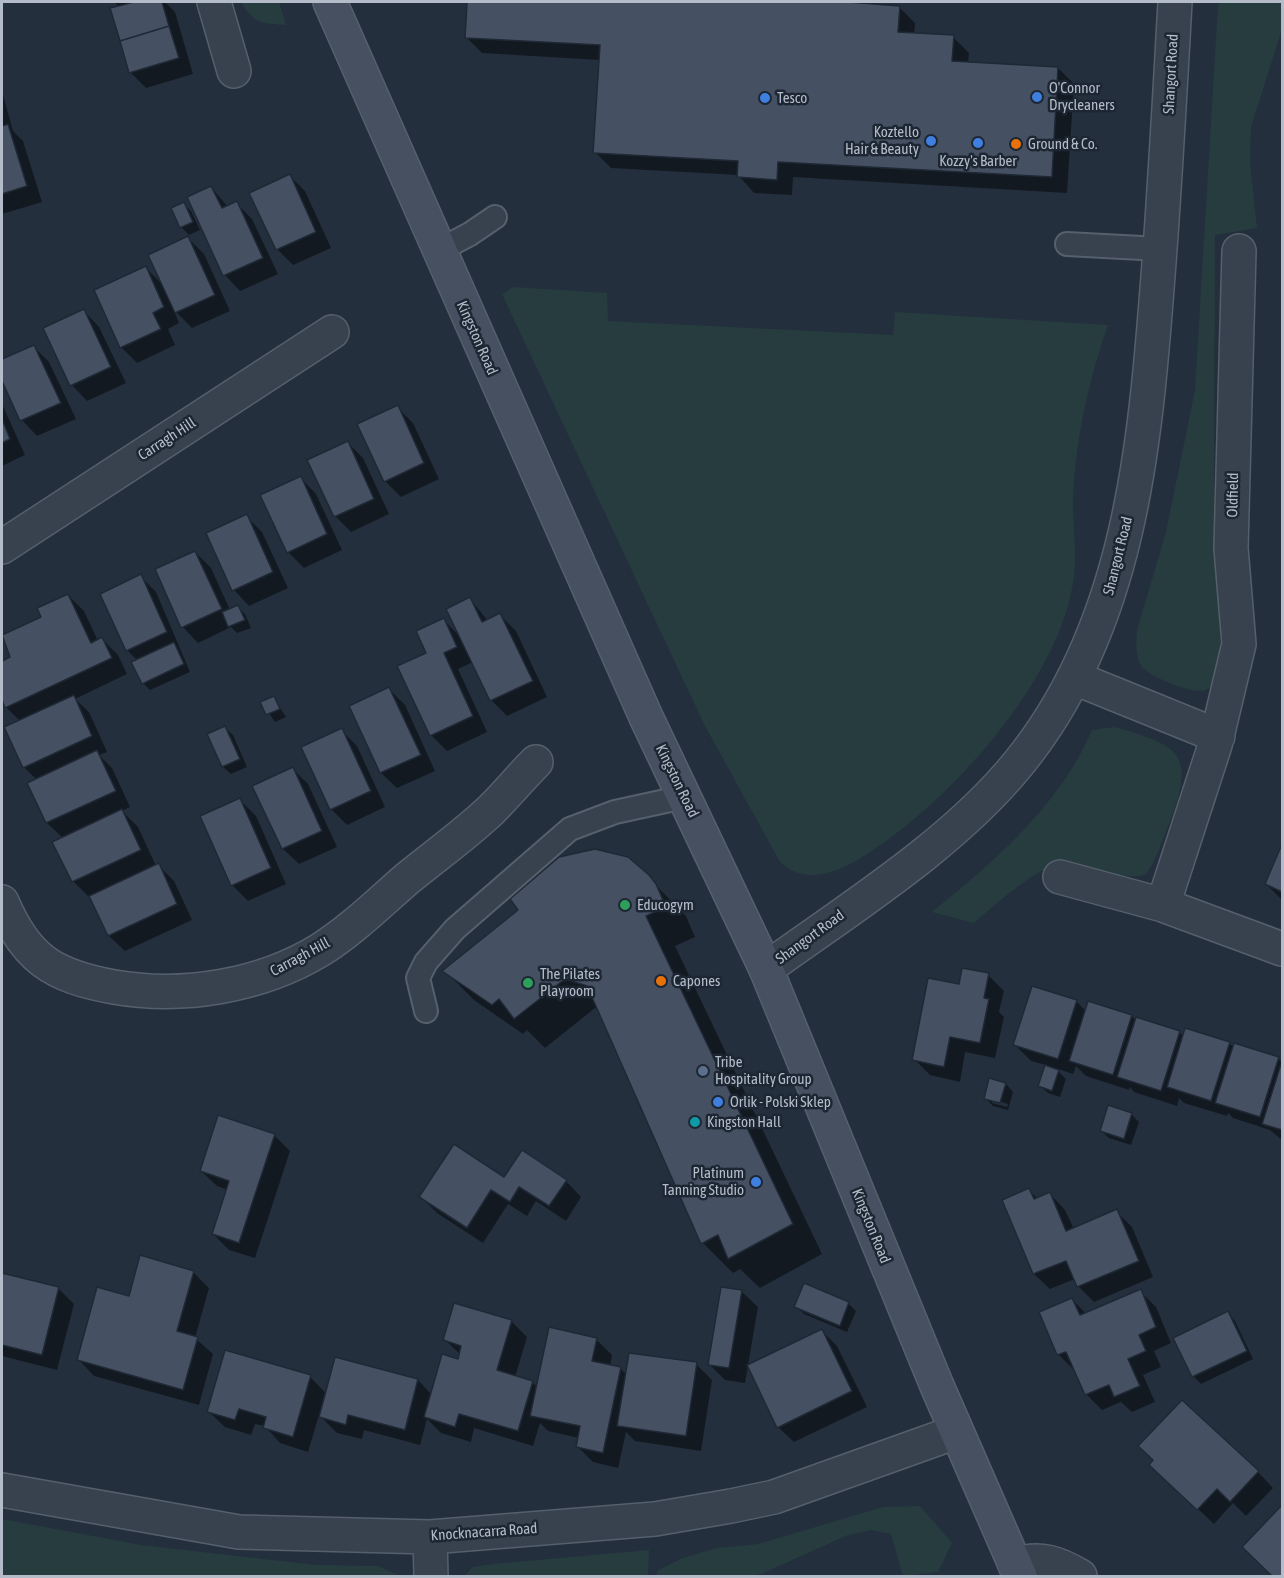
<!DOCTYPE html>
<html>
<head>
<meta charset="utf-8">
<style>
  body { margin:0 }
  #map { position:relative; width:1284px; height:1578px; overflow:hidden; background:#242f3e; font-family:"Asap Condensed",sans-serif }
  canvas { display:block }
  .frame { position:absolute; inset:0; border:3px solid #b4bcc9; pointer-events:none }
</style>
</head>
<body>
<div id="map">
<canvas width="1284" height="1578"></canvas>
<div class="frame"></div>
</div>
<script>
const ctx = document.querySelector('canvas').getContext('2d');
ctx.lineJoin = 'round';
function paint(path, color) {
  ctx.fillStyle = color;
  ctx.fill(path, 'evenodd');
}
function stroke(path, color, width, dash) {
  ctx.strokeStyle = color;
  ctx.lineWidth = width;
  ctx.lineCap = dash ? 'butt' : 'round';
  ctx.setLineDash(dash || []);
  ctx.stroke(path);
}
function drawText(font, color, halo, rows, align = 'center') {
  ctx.font = font + ' "Asap Condensed",sans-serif';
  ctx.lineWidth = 5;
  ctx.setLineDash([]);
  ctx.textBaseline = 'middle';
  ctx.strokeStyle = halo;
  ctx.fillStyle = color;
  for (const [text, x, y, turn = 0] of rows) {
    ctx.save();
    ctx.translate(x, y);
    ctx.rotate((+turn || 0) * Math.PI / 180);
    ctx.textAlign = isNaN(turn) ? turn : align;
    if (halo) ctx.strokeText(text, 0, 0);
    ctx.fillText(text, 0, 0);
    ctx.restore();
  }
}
paint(new Path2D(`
  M241,2H279L286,25C262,23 254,25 241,2Z
  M1221,2H1282V29L1251,127L1250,162L1257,228L1215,235L1214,486L1221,662C1218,671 1216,685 1206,690C1194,695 1150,677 1142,667C1135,657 1136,642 1137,630L1166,532L1195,390L1218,5Z
  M513,287L607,293L608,321L893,335L895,312L1108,325C1088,382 1076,437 1073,497C1072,526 1078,555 1073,583C1058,681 951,800 870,852C843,870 807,888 780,862L704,724L502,294Z
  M1115,727C1176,745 1197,752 1171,819C1163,837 1158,858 1146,874C1119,884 1088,860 1060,864C1038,866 991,908 974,923L932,912C994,862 1060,805 1092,730Z
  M920,1506L952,1543L938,1572L903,1576L891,1534L871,1530L848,1535L761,1574L747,1576H656L657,1571L683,1558L716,1548L758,1544L883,1507Z
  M2,1519L141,1545L316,1565L378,1566L400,1576H2Z
  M649,1550L648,1576H465L472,1567L494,1564Z`), '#263c3f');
paint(new Path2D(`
  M114,2H165L175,12L193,74L146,88L130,72L120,7Z
  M468,2H865L864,5L899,7L915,23L914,35L953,37L969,53L968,63L1058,68L1074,84L1067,193L793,177L792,195L754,193L738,175L611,168L595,152L600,60L482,53L466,37Z
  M2,91L13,131L23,141L42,202L2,214Z
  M290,176L305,191L331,248L293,265L277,249Z
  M211,187L228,207L236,203L252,219L278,274L240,291L225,275Z
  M184,204L191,211L200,230L189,235L181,227Z
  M188,238L204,254L230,311L192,328L174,310L179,323L168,329L175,345L137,363L121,347L145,267L162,284Z
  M84,311L99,327L126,383L87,401L72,385Z
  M33,346L49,362L76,419L37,436L22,420L2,377V361Z
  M2,404L25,455L2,466Z
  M397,407L413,423L439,479L401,497L385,481Z
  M347,442L363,458L389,514L351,532L335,516Z
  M301,478L316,494L342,550L304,568L288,552Z
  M246,516L262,532L288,588L249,606L234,590Z
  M195,552L211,568L230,610L237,607L245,614L251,628L237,633L231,627L198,643L183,627Z
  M140,576L156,592L190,672L150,690L143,683L138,661L128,651L102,594Z
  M68,595L84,611L98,641L102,639L118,655L127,674L75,699L89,712L107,752L99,755L112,768L130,807L122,811L138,827L156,866L158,865L174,881L192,920L125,951L109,936L91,896L89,897L73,881L63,838L47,823L29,783L37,780L24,767L20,721L7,708L2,697V663L12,658L2,636L43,617Z
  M470,599L488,621L500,615L516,631L547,697L507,716L491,700L473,662L458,669L487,732L447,751L431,735L428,654L444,620L461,638Z
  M389,689L405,705L435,771L397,788L381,773L351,707Z
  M274,698L286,717L275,722L262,703Z
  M225,728L233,735L247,767L231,774L223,767L209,735Z
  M341,730L357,746L385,807L347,825L331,809Z
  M293,769L308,784L337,847L299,864L283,849Z
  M240,800L256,816L286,884L248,901L232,885Z
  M1282,847V900L1266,884Z
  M596,850L612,853L636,865L686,916L695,937L675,946L822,1254L760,1288L740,1269L733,1273L703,1243L599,1010L595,1008L545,1048L527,1030L523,1034L474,1000L445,971Z
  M988,975L1004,991L999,1012L1004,1017L995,1058L965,1052L960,1082L930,1075L914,1059L960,986Z
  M1076,1001L1086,1011L1132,1016L1136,1021L1179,1032L1184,1037L1229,1043L1234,1048L1278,1058L1282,1063V1140L1270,1130L1233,1118L1228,1113L1227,1116L1184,1103L1179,1098L1177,1106L1134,1092L1130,1087L1129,1090L1086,1076L1076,1066L1073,1074L1055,1068L1066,1079L1060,1097L1048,1093L1040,1086L1046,1065L1031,1061L1015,1045Z
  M990,1080L1006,1084L1013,1092L1008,1110L993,1106L985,1098ZM992,1099L1008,1104L1007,1107L992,1103Z
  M1131,1114L1139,1122L1131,1145L1109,1138L1101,1131Z
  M274,1135L290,1151L255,1258L229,1250L213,1234L228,1190L217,1186L201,1171Z
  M505,1179L566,1181L581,1197L566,1221L536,1201L527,1216L508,1204L483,1243L437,1213L421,1197Z
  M1029,1190L1038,1199L1050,1194L1065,1210L1074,1229L1116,1211L1132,1227L1153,1277L1094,1302L1078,1286L1075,1279L1050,1289L1034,1274L1004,1201Z
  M193,1272L209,1288L195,1338L213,1354L199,1405L94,1376L79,1360L130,1298Z
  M2,1274L58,1288L74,1304L57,1370L2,1356Z
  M805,1285L849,1304L856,1311L847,1332L804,1314L796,1306Z
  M722,1289L742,1292L758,1307L745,1383L725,1380L709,1364Z
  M1140,1291L1156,1307L1171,1343L1154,1351L1161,1367L1143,1375L1155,1402L1132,1412L1121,1402L1102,1410L1086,1394L1074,1370L1059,1355L1041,1313L1072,1299L1086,1314Z
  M1228,1313L1235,1321L1253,1359L1201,1384L1193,1376Z
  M511,1321L527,1337L515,1377L532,1382L538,1388L596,1339L612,1355L610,1366L620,1368L627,1375L696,1364L712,1380L701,1451L635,1441L626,1432L618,1468L593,1462L578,1447L579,1438L548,1431L540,1423L533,1446L474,1428L471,1442L441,1433L427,1419L420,1445L364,1430L362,1439L337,1433L319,1415L308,1452L280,1443L265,1426L255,1424L251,1435L225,1427L209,1412L310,1377L327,1394L418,1380L432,1395L459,1361L461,1355L445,1340Z
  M822,1331L837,1346L867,1407L794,1442L778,1427Z
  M1258,1472L1273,1488L1246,1516L1233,1503L1214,1524L1167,1480Z
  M1282,1507V1576H1274L1244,1547Z`), '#0007');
const building = new Path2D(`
  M134,2H162L169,26L120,41L110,8Z
  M467,2H848L900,6L898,32L954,35L952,61L1058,67L1052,177L778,162L777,180L737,177L738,161L593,153L600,45L465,38Z
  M169,26L179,58L129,73L120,41Z
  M8,124L27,186L2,194V126Z
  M290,174L316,232L276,250L249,193Z
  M211,186L222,208L237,201L263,258L223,276L187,197Z
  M184,202L193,222L180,228L171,208Z
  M188,236L215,295L175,313L148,255Z
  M146,266L164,307L153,313L161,329L120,348L94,290Z
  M84,309L111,367L70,386L43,328Z
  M34,345L61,403L20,421L2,381V359Z
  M398,405L424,463L384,482L357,424Z
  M2,419L10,439L2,443Z
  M348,441L374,499L334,517L307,460Z
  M301,476L327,534L287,553L260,495Z
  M247,514L273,572L232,591L206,533Z
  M195,551L222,609L181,628L155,569Z
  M141,574L167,632L126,651L100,594Z
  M68,594L91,643L102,637L112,658L5,708L2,700V661L10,657L2,635L41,617L37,608Z
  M470,597L482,622L500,613L533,681L490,701L446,609Z
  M238,605L245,620L228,627L222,612Z
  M444,618L457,647L444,653L473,716L430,736L397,666L426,653L416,631Z
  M174,642L184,664L142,684L131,662Z
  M389,687L421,755L380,773L349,706Z
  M74,695L92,736L23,768L4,727Z
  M274,696L280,709L266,715L260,702Z
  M225,726L240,759L222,767L207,734Z
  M342,728L371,791L330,810L301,747Z
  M97,750L116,791L46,823L27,783Z
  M293,767L322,831L282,849L252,786Z
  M240,798L271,868L231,886L200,816Z
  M122,809L141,850L72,882L52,842Z
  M1282,844V892L1265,884Z
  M595,849L628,857L649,875L656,884L666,907L646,916L793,1224L728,1259L718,1235L701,1244L587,986L565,979L514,1019L499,999L492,1005L442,971L518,910L510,899L559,857Z
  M159,863L177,904L108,936L89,896Z
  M962,968L989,973L984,998L989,999L980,1043L950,1037L944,1067L912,1060L928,978L959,984Z
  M1032,986L1077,1000L1058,1059L1013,1045Z
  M1088,1001L1132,1015L1113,1075L1069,1061Z
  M1136,1017L1180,1031L1161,1091L1117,1077Z
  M1185,1028L1230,1042L1211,1101L1167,1087Z
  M1234,1043L1279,1057L1260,1117L1215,1103Z
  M1281,1064L1282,1065V1130L1262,1124Z
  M1045,1065L1059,1070L1052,1091L1038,1086Z
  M989,1078L1006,1083L1000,1103L984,1099Z
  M1108,1105L1132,1113L1124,1139L1100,1131Z
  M218,1115L275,1134L239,1243L212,1234L229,1181L200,1171Z
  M454,1144L504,1177L522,1150L567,1180L549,1206L519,1187L510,1202L491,1190L467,1228L419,1197Z
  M1029,1188L1034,1199L1050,1192L1066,1231L1117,1209L1139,1261L1077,1287L1066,1261L1033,1274L1002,1200Z
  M140,1255L194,1271L177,1331L198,1337L183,1390L77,1360L97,1287L129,1296Z
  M2,1273L59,1287L42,1355L2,1345Z
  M804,1283L849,1302L840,1326L794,1307Z
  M721,1287L742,1290L729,1368L708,1365Z
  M1141,1289L1156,1327L1139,1335L1146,1351L1128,1359L1140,1386L1114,1397L1109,1385L1085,1395L1066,1352L1057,1355L1039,1312L1072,1298L1080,1315Z
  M454,1303L512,1320L497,1370L533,1381L518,1431L459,1414L455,1427L424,1417L442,1354L458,1359L461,1346L443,1340Z
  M1228,1311L1247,1351L1192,1377L1173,1338Z
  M549,1327L597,1338L592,1361L621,1367L603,1453L576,1447L580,1426L530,1416Z
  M822,1329L852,1391L777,1428L747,1365Z
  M225,1350L311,1375L293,1437L263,1428L266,1417L239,1409L235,1420L207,1412Z
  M629,1353L697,1362L686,1436L617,1426Z
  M335,1357L418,1379L405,1430L348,1415L346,1425L319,1417Z
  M1182,1400L1259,1471L1230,1502L1217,1489L1197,1510L1149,1465L1153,1460L1138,1446Z
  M1282,1505V1576H1272L1242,1547Z`);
paint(building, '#455162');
stroke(building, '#1f2835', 1.5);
const service = new Path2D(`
  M1067,244L1160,249
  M438,251L470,234L495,217
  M426,1011L418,978L426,962L455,929L570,829L615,812L684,797`);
const minor = new Path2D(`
  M214,2L234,71
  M2,547L332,332
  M1075,678L1218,736
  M1060,877L1163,905L1282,949
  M2,902C26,959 53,976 114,987C183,999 261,986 320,950C352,930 380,902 408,878C436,855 466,834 492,809C507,794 521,777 536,762
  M1163,905L1215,745L1239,644L1231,548L1239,251
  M2,1490L239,1532L430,1537L655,1519L731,1506L774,1497L956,1432
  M430,1537L431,1576
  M1015,1565C1039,1556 1058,1563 1080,1576`);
const tertiary = new Path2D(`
  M766,969C850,908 952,845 1018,764C1130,627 1145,447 1158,276C1165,185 1170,93 1175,2`);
const secondary = new Path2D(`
  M330,2L646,717L766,969L937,1386L1020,1576`);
stroke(service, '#565f6c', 26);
stroke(minor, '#565f6c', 36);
stroke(tertiary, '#565f6c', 36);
stroke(secondary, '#565f6c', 36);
stroke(service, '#38414e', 22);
stroke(minor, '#38414e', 33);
stroke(tertiary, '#38414e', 33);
stroke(secondary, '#465061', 33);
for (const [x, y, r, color] of [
  [1037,97,6,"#3f7fe0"],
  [765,98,6,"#3f7fe0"],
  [931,141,6,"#3f7fe0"],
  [978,143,6,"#3f7fe0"],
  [1016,144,6,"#e8710a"],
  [625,905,6,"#2e9e5b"],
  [661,981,6,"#e8710a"],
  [528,983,6,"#2e9e5b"],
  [703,1071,6,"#5c6f8a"],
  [718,1102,6,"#3f7fe0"],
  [695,1122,6,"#0f9aa8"],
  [756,1182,6,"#3f7fe0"]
]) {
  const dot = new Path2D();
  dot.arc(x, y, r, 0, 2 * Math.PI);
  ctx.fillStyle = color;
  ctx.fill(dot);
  stroke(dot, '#1d2633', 2);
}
drawText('15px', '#b4bcc9', '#1d2633', [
  ["Shangort Road",1171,74,-87],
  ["Kingston Road",477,338,66],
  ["Carragh Hill",167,439,-33],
  ["Oldfield",1233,495,-89],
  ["Shangort Road",1118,556,-76],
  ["Kingston Road",677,781,64],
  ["Shangort Road",810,937,-36],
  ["Carragh Hill",300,957,-28],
  ["Kingston Road",871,1226,68],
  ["Knocknacarra Road",484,1532,-4]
]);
drawText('15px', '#b4bcc9', '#1d2633', [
  ["O'Connor",1049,88],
  ["Drycleaners",1049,105],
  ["Tesco",777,98],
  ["Koztello",919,132,"right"],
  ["Hair & Beauty",919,149,"right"],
  ["Ground & Co.",1028,144],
  ["Kozzy's Barber",978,161,"center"],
  ["Educogym",637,905],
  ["The Pilates",540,974],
  ["Playroom",540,991],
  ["Capones",673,981],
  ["Tribe",715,1062],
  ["Hospitality Group",715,1079],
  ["Orlik - Polski Sklep",730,1102],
  ["Kingston Hall",707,1122],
  ["Platinum",744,1173,"right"],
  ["Tanning Studio",744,1190,"right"]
], 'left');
</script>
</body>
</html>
